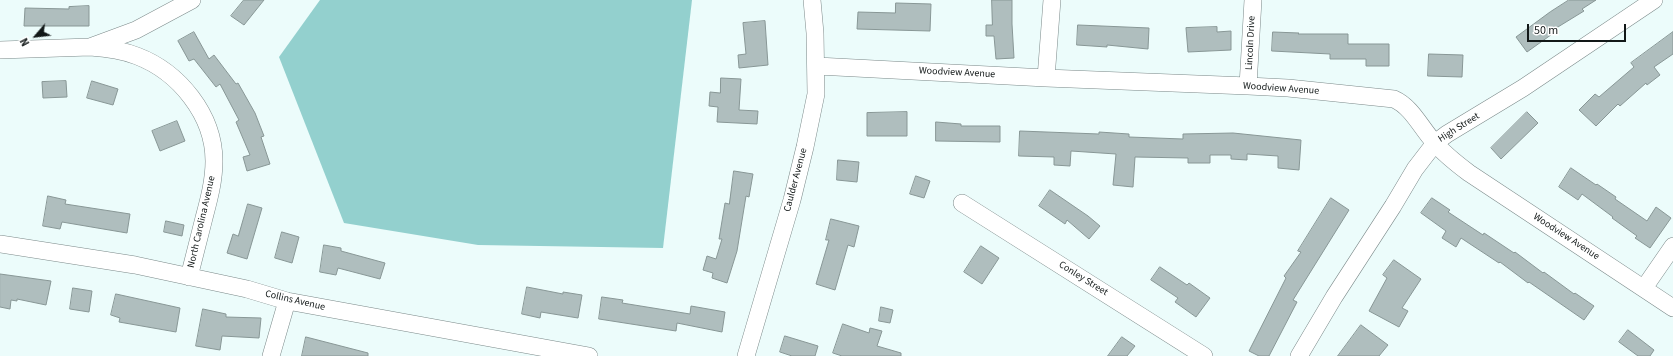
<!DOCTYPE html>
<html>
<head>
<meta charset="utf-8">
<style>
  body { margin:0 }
  #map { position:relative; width:1673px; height:356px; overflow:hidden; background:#ecfcfb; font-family:"Source Sans 3",sans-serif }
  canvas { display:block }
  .north { position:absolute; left:16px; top:16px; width:40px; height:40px; -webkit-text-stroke:3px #fff; paint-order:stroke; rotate:242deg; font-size:11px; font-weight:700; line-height:16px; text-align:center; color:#121818 }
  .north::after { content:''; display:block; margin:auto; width:14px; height:18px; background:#121818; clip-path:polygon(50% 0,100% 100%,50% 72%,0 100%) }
  .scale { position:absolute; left:1527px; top:24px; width:99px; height:18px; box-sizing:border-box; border:2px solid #121818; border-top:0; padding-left:5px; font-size:12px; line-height:14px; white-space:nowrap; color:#121818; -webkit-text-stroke:3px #fff; paint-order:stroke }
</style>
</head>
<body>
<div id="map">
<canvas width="1673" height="356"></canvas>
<div class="north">N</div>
<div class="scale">50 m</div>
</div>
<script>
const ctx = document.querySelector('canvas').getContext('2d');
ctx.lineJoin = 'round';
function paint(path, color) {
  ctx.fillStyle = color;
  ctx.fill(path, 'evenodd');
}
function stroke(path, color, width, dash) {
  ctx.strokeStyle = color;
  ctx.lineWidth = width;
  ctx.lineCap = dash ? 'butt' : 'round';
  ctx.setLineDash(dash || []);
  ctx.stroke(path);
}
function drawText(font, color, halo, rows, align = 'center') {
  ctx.font = font + ' "Source Sans 3",sans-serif';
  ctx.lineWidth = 3;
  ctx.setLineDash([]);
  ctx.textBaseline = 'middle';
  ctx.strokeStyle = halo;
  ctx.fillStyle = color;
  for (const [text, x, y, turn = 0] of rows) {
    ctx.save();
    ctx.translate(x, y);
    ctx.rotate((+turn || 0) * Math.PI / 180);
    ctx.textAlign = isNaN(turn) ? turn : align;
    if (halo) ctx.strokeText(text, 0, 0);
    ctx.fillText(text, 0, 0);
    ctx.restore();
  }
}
paint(new Path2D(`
  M320,0H692L663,248L478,245L344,223L279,57Z`), '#93d0ce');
const building = new Path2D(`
  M244,0H264L244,25L231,16Z
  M992,0H1012V24L1014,58L996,59L994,36H986V25H992Z
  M1569,0H1596L1582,9L1584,11L1553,30L1555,32L1527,52L1516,37L1550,12Z
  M896,3L931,4L930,31L857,29L858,12L895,13Z
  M89,6V26H24L25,8L69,9V7Z
  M765,21L768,65L739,68L738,55L746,54L743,23Z
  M1078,25L1149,28L1148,49L1107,45V47L1077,45Z
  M1217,27V32L1231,31V50L1188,52L1186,28Z
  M194,32L209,59L214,55L236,84L238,83L255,113L264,136L261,137L270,164L247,171L243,157L250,155L236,122L239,120L220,84L216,87L194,59L189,61L178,41Z
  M1273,32L1299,33L1298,34H1348V44H1389V66H1366V59H1330V54L1272,51Z
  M1673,32V54L1654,67L1660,75L1647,85L1646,83L1620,106L1618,104L1596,126L1579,110L1595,94L1599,97L1634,67L1631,63Z
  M1429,54L1463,55L1462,77L1428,76Z
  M721,78L741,79L739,110L758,111L757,124L717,122L718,107L709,106L710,92L720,93Z
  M66,81L67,97L43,98L42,82Z
  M92,81L118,89L113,105L87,98Z
  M907,112V136H867V113Z
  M1527,112L1538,123L1501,159L1491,148Z
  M177,121L185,141L160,151L152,131Z
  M936,122L961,124V126H1000V142L936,141Z
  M1020,131L1099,134V132L1129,134V137L1183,139V134L1233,133L1301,140L1299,170L1278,168V156L1247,154V160L1231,159V155H1210V163H1188V158L1135,157L1133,187L1113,185L1116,154L1071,151L1070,166L1054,165V157L1019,156Z
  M838,160L859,162L857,182L837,180Z
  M1571,168L1596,185L1597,184L1616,197L1615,199L1647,221L1656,207L1671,218L1650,248L1635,238L1637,236L1612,218L1613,217L1582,194L1578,200L1559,187Z
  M734,171L753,174L749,197L746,196L737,251L727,283L712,278L713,273L703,270L707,256L716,259L722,239H719L725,203L729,204Z
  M916,176L930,181L924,198L910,194Z
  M1050,190L1088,216L1100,226L1089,239L1067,220L1065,224L1039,206Z
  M48,196L66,200L65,204L130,214L127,233L62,222L60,229L43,226Z
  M1331,198L1349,210L1293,300L1297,302L1269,356H1259L1249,351L1286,278L1284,276L1301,252L1298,251Z
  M1432,198L1450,210L1448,212L1483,235L1484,233L1514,253L1515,252L1543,273L1544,272L1574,294L1575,293L1594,306L1584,320L1529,282L1528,283L1500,262L1499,263L1461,238L1456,247L1442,238L1446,231L1421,213Z
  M248,204L262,208L247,259L227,253L233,234L238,236Z
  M831,219L859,226L854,247L848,245L835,290L816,284L829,240H826Z
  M166,221L184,225L182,236L164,232Z
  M282,232L299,237L292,263L275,258Z
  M324,245L341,248V251L385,263L380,279L338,268L336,275L320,272Z
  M981,246L999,258L982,284L964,272Z
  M1394,260L1421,279L1402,308L1408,311L1399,327L1369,311L1387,278L1383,275Z
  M1160,267L1187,285L1189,283L1210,298L1196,317L1175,302L1178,298L1151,280Z
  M0,274L51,281L46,305L17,299V301L11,300L10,309L0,307Z
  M527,287L563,294V292L582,295L578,318L541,312L540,318L522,314Z
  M73,288L92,291L89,312L70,309Z
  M116,294L180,308L176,332L119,322L120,318L111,315Z
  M602,297L623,300L622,303L690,314L691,306L725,312L722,332L677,323L676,331L599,319Z
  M881,307L893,310L890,323L879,321Z
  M203,309L226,314V317L261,318L259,338L222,336L220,350L196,346Z
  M843,324L869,333L870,328L882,331L877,346L901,353V356H842L833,353Z
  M1361,325L1388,345L1379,356H1338Z
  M1628,330L1654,350L1650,356H1638L1619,342Z
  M785,336L818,346L815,356H792L780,352Z
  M306,337L368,353V356H302Z
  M1122,337L1135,346L1127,356H1108Z`);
paint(building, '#afbebe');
stroke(building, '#889796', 1);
const minor = new Path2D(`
  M90,47C106,48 122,50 137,56C179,72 214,115 214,161C214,181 209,199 204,218C199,238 194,258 189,277
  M0,50L90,47L136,30L192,0
  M817,66L1046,78L1248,86L1288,88L1394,99C1412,107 1421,128 1434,142C1444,154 1457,164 1469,173L1673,308
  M1046,78L1052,0
  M1248,86L1253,0
  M962,203L1204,356
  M0,244L135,265L247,289L287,301L589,356
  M1644,288L1673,246
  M271,356L287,301
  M746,356L792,200L805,147L816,94L815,33L812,0
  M1299,356L1334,297L1393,206L1415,169L1435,143L1447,134L1523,88L1654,0`);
stroke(minor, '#7b8989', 18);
stroke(minor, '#fff', 17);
drawText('10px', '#121818', '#fff', [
  ["Lincoln Drive",1251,43,-87],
  ["Woodview Avenue",957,73,3],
  ["Woodview Avenue",1281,89,4],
  ["High Street",1459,128,-32],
  ["Caulder Avenue",796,180,-75],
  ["North Carolina Avenue",202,222,-77],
  ["Woodview Avenue",1566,237,33],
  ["Conley Street",1083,279,32],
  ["Collins Avenue",295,301,13]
]);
</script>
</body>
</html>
